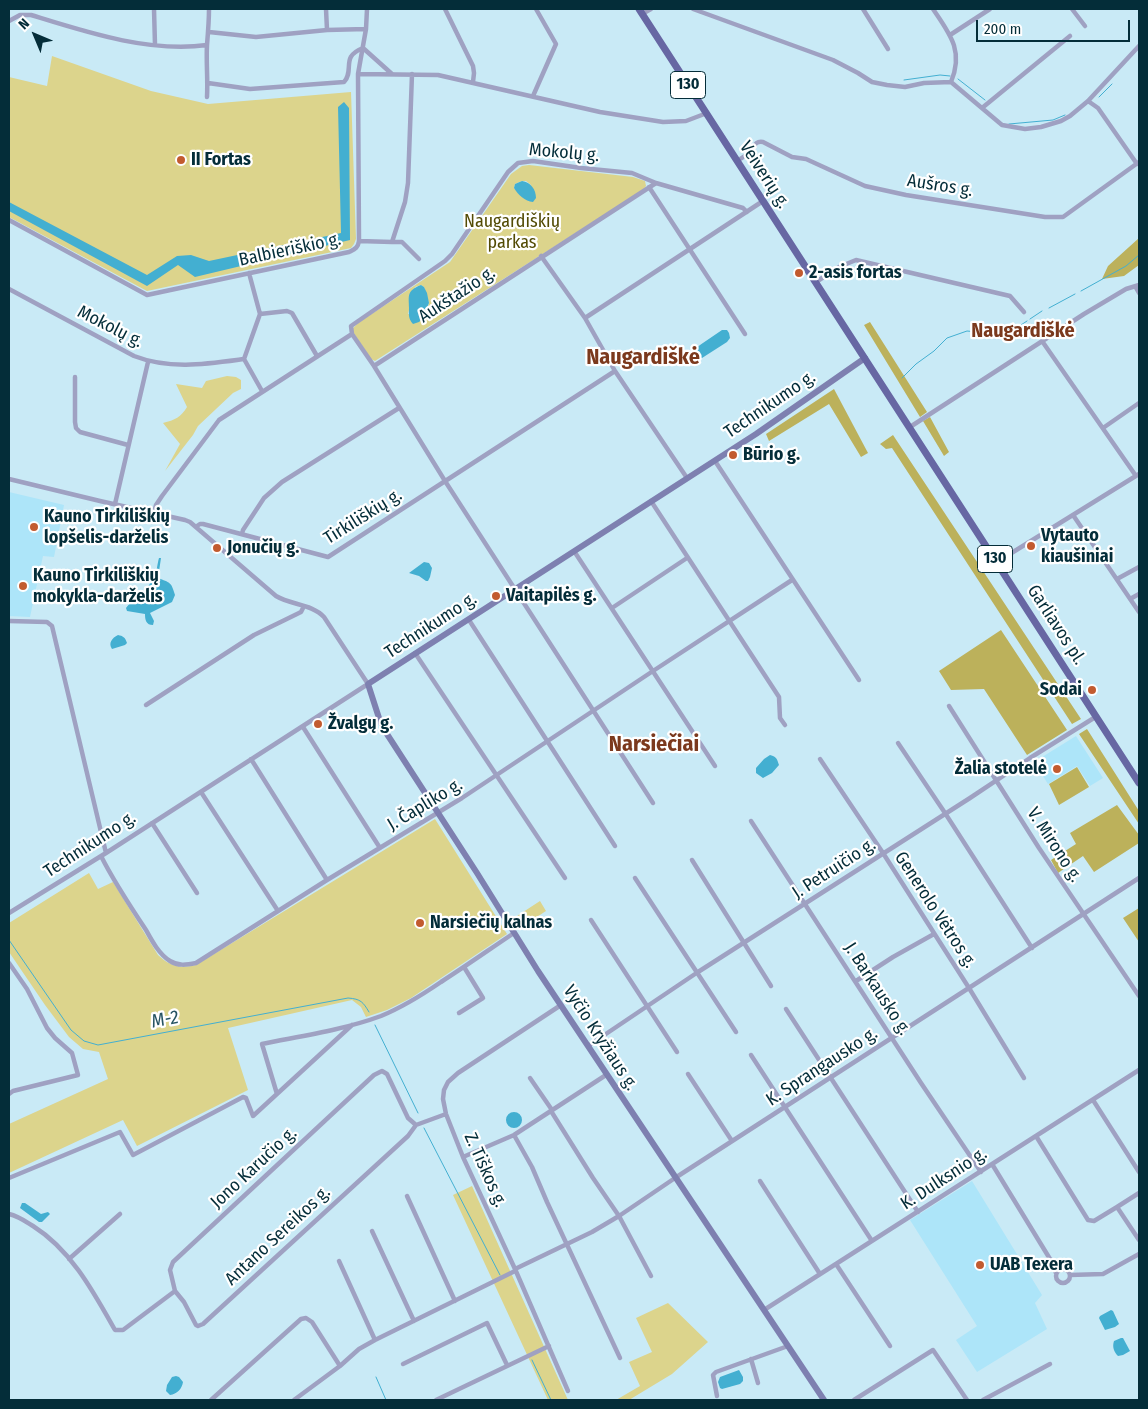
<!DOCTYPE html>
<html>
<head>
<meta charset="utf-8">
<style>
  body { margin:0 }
  #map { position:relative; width:1148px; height:1409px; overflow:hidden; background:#c9eaf6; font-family:"Fira Sans Condensed",sans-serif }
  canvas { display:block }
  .frame { position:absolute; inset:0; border:10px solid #042d39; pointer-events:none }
  .north { position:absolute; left:10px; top:10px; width:50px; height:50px; -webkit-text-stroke:4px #fff; paint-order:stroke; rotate:315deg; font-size:14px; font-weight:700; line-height:20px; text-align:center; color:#042d39 }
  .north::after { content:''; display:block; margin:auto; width:18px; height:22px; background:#042d39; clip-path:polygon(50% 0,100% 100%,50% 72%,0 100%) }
  .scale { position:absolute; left:976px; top:20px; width:154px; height:22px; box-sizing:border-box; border:2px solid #042d39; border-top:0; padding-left:6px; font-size:15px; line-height:18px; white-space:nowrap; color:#042d39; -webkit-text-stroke:4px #fff; paint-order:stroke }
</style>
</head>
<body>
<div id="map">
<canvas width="1148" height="1409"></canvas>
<div class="frame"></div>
<div class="north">N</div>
<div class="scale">200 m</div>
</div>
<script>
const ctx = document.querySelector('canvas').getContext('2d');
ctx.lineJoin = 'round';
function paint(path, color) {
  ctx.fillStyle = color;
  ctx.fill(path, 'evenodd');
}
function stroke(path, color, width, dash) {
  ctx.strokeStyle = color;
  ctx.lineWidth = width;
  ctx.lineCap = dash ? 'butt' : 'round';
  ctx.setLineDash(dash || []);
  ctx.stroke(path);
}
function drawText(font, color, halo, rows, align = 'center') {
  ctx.font = font + ' "Fira Sans Condensed",sans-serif';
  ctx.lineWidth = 4.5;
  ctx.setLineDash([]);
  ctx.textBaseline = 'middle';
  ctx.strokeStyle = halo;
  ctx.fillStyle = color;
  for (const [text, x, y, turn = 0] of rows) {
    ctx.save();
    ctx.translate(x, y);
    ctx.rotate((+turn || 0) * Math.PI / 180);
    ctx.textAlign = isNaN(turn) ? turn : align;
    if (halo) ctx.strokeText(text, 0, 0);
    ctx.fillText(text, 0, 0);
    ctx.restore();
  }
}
paint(new Path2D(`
  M9,492L64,505L54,557L43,556L30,617L9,616Z
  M1076,736L1103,778L1090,786L1077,766L1048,784L1034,762Z
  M972,1181L1042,1295L1035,1303L1047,1329L977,1372L956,1340L977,1326L910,1220Z`), '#ade5f9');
paint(new Path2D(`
  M52,56L151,91L208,104L351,92L356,239L354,244L351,248L147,291L9,217V77L47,86Z
  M529,165L633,177L645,181L646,186L643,190L378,359L375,361L371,359L353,332V328L358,323L450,262L511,174L522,166ZM522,181H526L531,185L529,201L520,195L514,188L515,184ZM421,285L424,287L429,303L425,316L408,314L415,287Z
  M227,376L236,377L241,380V389L233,393L198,426L193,435L165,471L180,444L163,423C175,420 181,417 187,407L176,384L202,388L206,381Z
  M435,819L507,934L411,998L387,1010L366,1017L361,1007L352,1000L228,1028L248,1090L137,1146L123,1120L9,1173V1124L108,1079L99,1052L83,1049L69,1037L45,1005L9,952V923L89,873L98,889L113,882L158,955C170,966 179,969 196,965Z
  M540,901L546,911L523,926L517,916Z
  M472,1186L568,1400H548L453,1195Z
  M668,1303L708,1342L672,1374L629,1400H616L640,1386L629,1362L652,1352L636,1318Z`), '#dcd48c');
paint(new Path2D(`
  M1139,238V265L1124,276L1102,279L1108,266Z
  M870,322L927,412L920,417L864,325Z
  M834,389L868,453L861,457L829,404L769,441L766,434Z
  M930,417L949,452L944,456L923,421Z
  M893,435L1081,719L1072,724L892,448L886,449L880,444Z
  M1001,630L1067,730L1027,755L984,689L951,690L939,671Z
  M1087,729L1139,811V824L1079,734Z
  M1077,767L1089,787L1059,805L1049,784Z
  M1117,805L1139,835V843L1094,872L1083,856L1058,873L1051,860L1076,844L1070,833Z
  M1139,908V942L1123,918Z`), '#bcb15b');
paint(new Path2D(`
  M344,102L349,108L350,240L195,277L178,265L147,286L9,211V202L147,275L177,256L191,255L209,261L341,233L338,107Z
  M522,181C531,182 536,190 536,198L533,202C525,201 518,195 514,188L515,184Z
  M421,285L424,287L427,293L429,303L426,310L425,316L419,322L413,324C408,318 409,315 409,308C409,296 406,291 421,285Z
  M722,330H727L729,333L730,338L727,342L702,358H697L694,355L693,351L700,345Z
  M159,558H161L158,578C170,583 171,581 175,595L172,602L150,613L154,621L153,625C146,625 145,620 145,614L127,611L126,608C132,600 150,587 154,578C157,572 157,565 159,558Z
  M424,562L429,563L432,568L430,577L428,581H426L419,576L409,573Z
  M118,635C123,636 125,637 127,643L125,645L112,649C108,643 112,638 118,635Z
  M770,755C777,757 777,759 779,765L772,773L763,778L756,773V768L764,759Z
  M506 1120a8 8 0 1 1 16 0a8 8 0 1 1-16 0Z
  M22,1203H25L41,1214L48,1212L50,1214L42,1222H39L20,1208Z
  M1111,1310L1113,1311L1119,1324L1115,1327L1105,1330L1099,1318L1100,1316Z
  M1121,1338H1123L1130,1351L1123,1355L1118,1356C1114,1352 1112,1347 1114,1341Z
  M739,1370L743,1377V1381L740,1384L722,1389L720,1388L718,1382L720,1377Z
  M176,1376L179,1377L183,1382C182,1389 177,1394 170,1395L166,1391L167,1385L172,1377Z`), '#43afd1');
stroke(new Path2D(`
  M958,79L985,100
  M904,80L940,75L950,76
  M1099,97L1112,84
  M1009,124L1053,120L1065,115
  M1081,291L1126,266L1139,255
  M1049,308L1075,294
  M1030,319L1042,311
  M902,378L916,364L934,351L947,338L967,331L988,333L1021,325L1027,321
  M9,940L71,1030L84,1041L98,1045L348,998C361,999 363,1002 369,1012
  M375,1025L418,1113
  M424,1128L500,1275
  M532,1360L551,1400
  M376,1377L386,1400`), '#43afd1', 1);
stroke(new Path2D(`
  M154,9L155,45
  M326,9L327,30
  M445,9L473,66L474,73L473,82
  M693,9L833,60L858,73L872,82L887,85L905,87L924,83L951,82L1002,125L1025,129L1041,127L1061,121L1070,116L1088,101L1139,46
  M863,9L888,49
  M933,9C950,34 964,51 951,82
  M1072,9L1085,26
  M642,14L651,9
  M9,21L20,15H31C86,32 149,53 207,45
  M209,32L256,37L327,30L366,29
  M950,35L990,9
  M358,74L438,75L600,112L663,122L686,121L707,113
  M208,83L250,89L344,82C355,70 340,57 363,48L392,74
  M533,96L556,44L536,9
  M207,97C208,79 206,62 207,45C208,33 209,21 209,9
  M1088,101L1098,108L1137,164
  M982,108L1070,36
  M737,161C741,158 748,155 751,151C755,145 755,141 763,142L792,157L806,159L865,186L906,195L1045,217H1063L1139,162
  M649,187L745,334
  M9,220L147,295L349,252C355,249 358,248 359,241L358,74L366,29L367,9
  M359,241L392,242L405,202L408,183L412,74
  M392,242H402L419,259
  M541,256L585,318L615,371L687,478
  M249,273L260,314
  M816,282L839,267L856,260L1010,296L1024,312
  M1135,286L1139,293
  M9,289L134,356C170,370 207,364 244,359L260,314L287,311L292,313L317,356
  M585,318L763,201
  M1042,341L1136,476
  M244,359L262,391
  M374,366L656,183
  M75,377V422L76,428L80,432L128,445
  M910,427L1084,314L1126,289L1139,285
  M1103,428L1139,403
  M715,461L859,680
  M9,479L100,501L185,520L190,522L276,596C291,605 312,604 324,617L368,684L106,853L9,913
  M651,501L779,697L780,718L785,725
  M115,504L148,362
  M154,512L156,505L162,496L219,420L352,334
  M1073,515L1139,612
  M197,526L200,524H203L328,557L615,371
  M242,534L243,530L264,498L282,482L399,408
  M574,551L715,766
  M997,562L1139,474
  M1117,579L1139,567
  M1130,599L1139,594
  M612,608L687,558
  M469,620L615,846
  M9,621L47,622L52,626L106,853
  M415,653L565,878
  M146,705L254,635L297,614L301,612L304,606
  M949,706L1039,848L1139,996
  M303,727L380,848
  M898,743L945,813L1032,948
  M251,759L327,880
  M820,759L883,853L969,988L1024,1078
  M201,792L278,911
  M653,803L445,481L374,366L352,334L351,326L445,261L452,254L508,172L518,163L533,161L581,168L632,173L656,183L743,208L747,212
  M751,821L921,1083L981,1172
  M152,823L197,893
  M101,856C114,882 130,906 146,930C152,941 159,954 170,961C178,966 186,965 196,963L327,880L462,798L653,671L792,580
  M692,860L771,986
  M635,878L736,1032
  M591,920L677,1052
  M9,963L27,989L47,1028L55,1038L72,1053L78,1075L13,1091L9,1094
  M856,981L893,957L934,934
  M561,1005L458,1073L448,1082L444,1090L443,1099L446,1114L463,1157L515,1269L568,1391
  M786,1009L918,1212
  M459,1013L483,998L464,967
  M588,1046L698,972L970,798L1030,758L1097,716
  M751,1055L872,1241
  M688,1074L732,1141
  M530,1078L552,1110
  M277,1094L262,1044C301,1036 343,1030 381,1016C403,1007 422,995 441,982C466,966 490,949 514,933
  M1093,1100L1139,1172
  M551,1111L593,1178L619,1216L651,1276
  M514,1135L532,1167L547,1202L620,1358
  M1036,1136L1088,1220L1094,1221L1117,1207L1139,1240
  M463,1157L514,1135L606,1075
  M992,1164L1050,1259L1056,1273
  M9,1178L120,1132L133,1155L243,1097L246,1098L253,1116L352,1025
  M760,1181L820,1274
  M407,1196L455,1301
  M1117,1207L1139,1193
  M9,1214C18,1216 25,1221 33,1226C71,1250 93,1291 115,1330H123L175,1291L170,1270L173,1262L374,1075L382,1071L387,1074L408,1118L416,1125
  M372,1231L414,1321
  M69,1259L120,1214
  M1050,1259L1063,1269
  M339,1261L375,1340
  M836,1264L890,1346
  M1056 1276a7 7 0 1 1 14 0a7 7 0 1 1-14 0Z
  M515,1269L592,1232L619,1216L675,1178L1139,878
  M1070,1275L1103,1274L1139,1254
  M175,1291L184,1302L196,1325L198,1326L203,1324L408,1136L416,1125L446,1114
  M764,1310L1139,1070
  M751,1359L758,1383
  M403,1364L487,1323L507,1365
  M717,1396L713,1375L716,1372L788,1346
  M211,1400L301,1319L306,1318L312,1322L340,1366
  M294,1400L340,1366L359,1349L375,1340L515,1271
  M436,1400L549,1346
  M854,1400L933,1350L967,1400
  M983,1400L1050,1364`), '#9fa1c2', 4.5);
stroke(new Path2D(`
  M824,1400L538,971L477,873L385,731L379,718L368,684L756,434L865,358`), '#7e80b0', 6);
stroke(new Path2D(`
  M639,9L1139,783`), '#6767a3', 7);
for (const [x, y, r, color] of [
  [181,160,5,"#c25b2f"],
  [799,273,5,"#c25b2f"],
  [733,455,5,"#c25b2f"],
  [34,527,5,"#c25b2f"],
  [1031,546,5,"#c25b2f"],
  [217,548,5,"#c25b2f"],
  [23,586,5,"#c25b2f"],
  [496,596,5,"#c25b2f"],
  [1092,690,5,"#c25b2f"],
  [318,724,5,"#c25b2f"],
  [1057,769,5,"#c25b2f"],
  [420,923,5,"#c25b2f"],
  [980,1265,5,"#c25b2f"]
]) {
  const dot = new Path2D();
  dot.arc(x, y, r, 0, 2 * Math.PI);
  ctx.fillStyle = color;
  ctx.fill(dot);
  stroke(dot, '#fff', 2);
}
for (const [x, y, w] of [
  [688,85,35],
  [995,559,35]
]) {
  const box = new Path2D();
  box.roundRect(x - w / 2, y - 13.5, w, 27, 4);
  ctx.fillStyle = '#fff';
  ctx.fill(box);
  stroke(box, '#042d39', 1);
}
drawText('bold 16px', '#042d39', null, [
  ["130",688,85],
  ["130",995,559]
]);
drawText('18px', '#042d39', '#fff', [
  ["Mokolų g.",564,153,5],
  ["Veiverių g.",764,175,57],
  ["Aušros g.",940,186,9],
  ["Balbieriškio g.",290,250,-12],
  ["Aukštažio g.",457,295,-33],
  ["Mokolų g.",110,327,27],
  ["Technikumo g.",770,405,-34],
  ["Tirkiliškių g.",363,517,-32],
  ["Garliavos pl.",1056,625,57],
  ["Technikumo g.",431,626,-33],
  ["J. Čapliko g.",425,805,-31],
  ["Technikumo g.",90,845,-33],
  ["V. Mirono g.",1054,845,57],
  ["J. Petruičio g.",834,869,-33],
  ["Generolo Vėtros g.",935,910,57],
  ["J. Barkausko g.",877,989,57],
  ["Vyčio Kryžiaus g.",600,1038,57],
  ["K. Sprangausko g.",822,1067,-33],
  ["Jono Karučio g.",254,1168,-43],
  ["Z. Tiškos g.",485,1170,66],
  ["K. Dulksnio g.",944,1179,-33],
  ["Antano Sereikos g.",278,1236,-43]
]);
drawText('bold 18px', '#042d39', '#fff', [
  ["II Fortas",191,160],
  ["2-asis fortas",809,273],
  ["Būrio g.",743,455],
  ["Kauno Tirkiliškių",44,517],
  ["lopšelis-darželis",44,538],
  ["Vytauto",1041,536],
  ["kiaušiniai",1041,557],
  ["Jonučių g.",227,548],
  ["Kauno Tirkiliškių",33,576],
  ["mokykla-darželis",33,597],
  ["Vaitapilės g.",506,596],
  ["Sodai",1082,690,"right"],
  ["Žvalgų g.",328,724],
  ["Žalia stotelė",1047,769,"right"],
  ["Narsiečių kalnas",430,923],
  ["UAB Texera",990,1265]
], 'left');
drawText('18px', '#534b05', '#fff', [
  ["Naugardiškių",512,222],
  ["parkas",512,243]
]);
drawText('italic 19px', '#275463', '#fff', [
  ["M-2",165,1020,-11]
]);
drawText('bold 20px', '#7b391d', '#fff', [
  ["Naugardiškė",1023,331]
]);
drawText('bold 22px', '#7b391d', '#fff', [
  ["Naugardiškė",643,358],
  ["Narsiečiai",654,745]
]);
</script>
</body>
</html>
